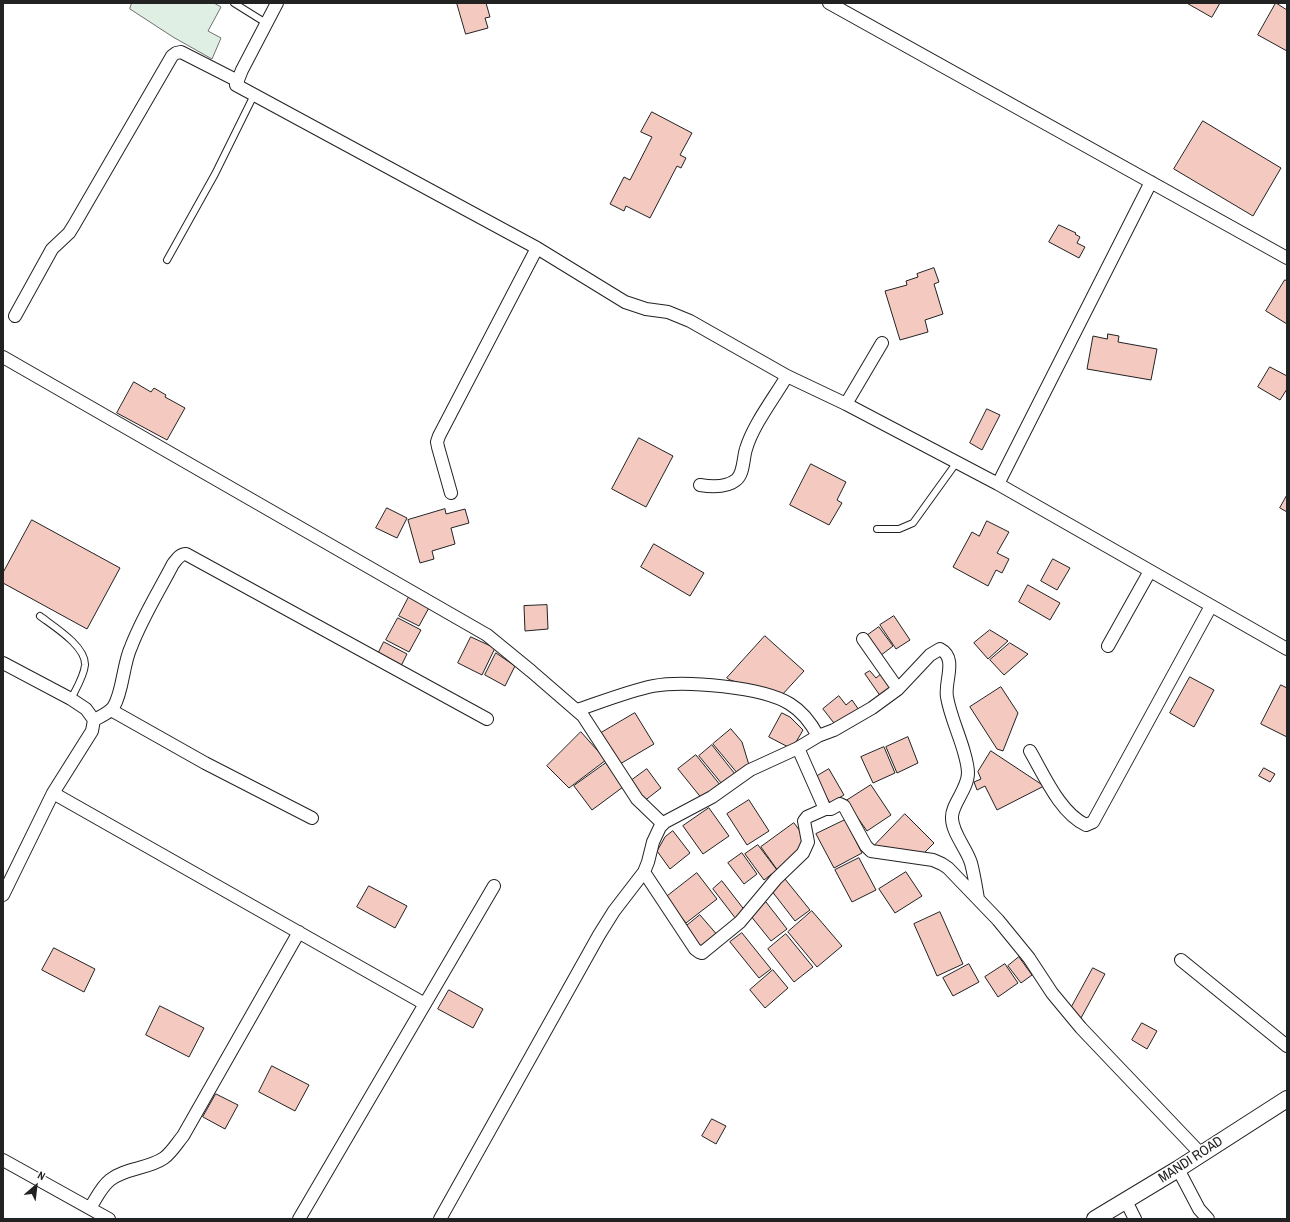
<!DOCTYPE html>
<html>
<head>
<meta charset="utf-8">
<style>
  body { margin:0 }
  #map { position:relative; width:1290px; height:1222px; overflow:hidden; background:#fff; font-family:"Archivo Narrow",sans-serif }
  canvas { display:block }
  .frame { position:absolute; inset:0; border:4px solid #222; pointer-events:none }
  .north { position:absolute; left:16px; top:1166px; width:40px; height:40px; -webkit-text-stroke:3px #fff; paint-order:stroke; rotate:28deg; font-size:11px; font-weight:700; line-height:16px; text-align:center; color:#222 }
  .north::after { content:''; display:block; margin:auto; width:14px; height:18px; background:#222; clip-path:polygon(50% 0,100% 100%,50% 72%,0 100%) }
</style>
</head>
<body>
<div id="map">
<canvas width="1290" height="1222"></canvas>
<div class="frame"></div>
<div class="north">N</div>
</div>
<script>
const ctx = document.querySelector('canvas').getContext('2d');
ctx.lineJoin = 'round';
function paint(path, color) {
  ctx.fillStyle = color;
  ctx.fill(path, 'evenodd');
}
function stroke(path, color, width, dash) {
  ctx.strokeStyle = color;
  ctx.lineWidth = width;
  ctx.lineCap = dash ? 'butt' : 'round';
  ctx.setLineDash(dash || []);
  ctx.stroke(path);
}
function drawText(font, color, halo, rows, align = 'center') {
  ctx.font = font + ' "Archivo Narrow",sans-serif';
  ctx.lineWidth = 3;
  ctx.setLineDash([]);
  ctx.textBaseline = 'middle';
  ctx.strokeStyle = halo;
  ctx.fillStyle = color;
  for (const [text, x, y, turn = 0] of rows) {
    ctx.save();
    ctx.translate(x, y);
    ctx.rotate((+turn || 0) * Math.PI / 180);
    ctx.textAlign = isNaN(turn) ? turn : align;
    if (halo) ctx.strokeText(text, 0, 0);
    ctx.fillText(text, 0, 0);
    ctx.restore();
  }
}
const green = new Path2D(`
  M132,3H214L221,7L208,31L221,38L212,59L173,37L130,9Z`);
paint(green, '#e0efe3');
stroke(green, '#6f6f6f', 1);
const building = new Path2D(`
  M457,3H486L490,17L485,18L488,28L466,34Z
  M1187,3H1220L1212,17Z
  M1276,3L1287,10V51L1258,35Z
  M652,112L692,133L680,155L686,158L681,168L677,166L650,218L626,206L624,211L610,204L624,177L630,180L652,137L641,132Z
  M1203,121L1281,168L1253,216L1174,169Z
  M1059,225L1076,233L1075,234L1080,237L1077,243L1085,247L1079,258L1049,242Z
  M934,268L939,282L934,284L943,314L925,320L928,332L900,340L885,291L907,285L906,281L918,277L917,274Z
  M1285,280L1287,281V324L1266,311Z
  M1108,334L1119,336L1118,342L1157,349L1151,380L1087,369L1093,336L1107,339Z
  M1270,367L1287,376V389L1280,400L1258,387Z
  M134,382L151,392L154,388L166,395L165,397L185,408L167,440L117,413Z
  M987,409L1000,415L982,450L970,443Z
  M639,438L673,456L646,507L612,489Z
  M811,464L846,482L837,500L842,503L829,525L790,505Z
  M1287,495V512L1280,508Z
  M387,508L407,518L397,538L376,528Z
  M445,509L446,514L465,509L469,523L451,528L455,544L432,551L434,559L420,563L408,520Z
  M32,520L120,568L87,629L3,583V573Z
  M987,521L1009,532L997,553L1009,559L1002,573L996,570L988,586L953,567L972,532L979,536Z
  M654,544L704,573L690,596L641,567Z
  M1053,559L1070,568L1057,590L1041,581Z
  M1028,585L1060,603L1050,620L1019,602Z
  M411,593L431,604L419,626L399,616Z
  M547,605L548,629L525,631L524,606Z
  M894,616L910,640L896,649L880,625Z
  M398,618L421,630L409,652L386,640Z
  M879,627L893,646L880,656L865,637Z
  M990,630L1008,641L988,659L974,643Z
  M765,636L804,671L781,696L730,680L727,678Z
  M471,637L495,648L482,675L458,663Z
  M384,642L407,654L400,668L377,656Z
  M1010,643L1028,654L1004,675L990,660Z
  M496,653L515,666L505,686L485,675Z
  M870,671L876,678L883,672L895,687L881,697L865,674Z
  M1190,677L1214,690L1194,727L1170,713Z
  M1281,685L1287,688V737L1261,724Z
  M1001,687L1018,713L1003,751L997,749L970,707Z
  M839,696L846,705L852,700L859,710L837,727L823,709Z
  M635,713L654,744L620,764L601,733Z
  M782,713L790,717L803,730L792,749L769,737Z
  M731,729L742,742L749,765L738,774L713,744Z
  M581,732L606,760L569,788L547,766Z
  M908,737L918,763L897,773L886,747Z
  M712,745L735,774L722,784L699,756Z
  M884,747L895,773L873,783L861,757Z
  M991,751L1044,786L997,810L985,786L977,790L974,782L981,779L978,772Z
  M696,755L721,786L703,800L678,769Z
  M606,763L623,787L592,810L574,786Z
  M1264,768L1275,774L1270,782L1259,776Z
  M647,769L661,788L643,802L628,783Z
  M829,769L844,795L830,803L814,778Z
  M871,785L891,815L867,831L846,801Z
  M749,800L769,831L747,845L727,814Z
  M709,808L729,836L703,854L683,826Z
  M905,814L934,843L922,855L874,846Z
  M845,820L862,853L834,868L816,834Z
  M794,823L806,839L803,853L778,871L761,847Z
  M673,831L690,853L670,869L657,851L665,837Z
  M758,845L777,870L764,880L745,854Z
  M742,853L757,874L744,884L728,863Z
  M859,858L876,890L852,902L835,870Z
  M906,872L922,896L895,913L879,889Z
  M697,873L717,899L686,923L665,898Z
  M785,879L810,910L795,921L771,890Z
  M722,881L746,912L736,919L713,889Z
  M369,886L407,906L395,928L357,907Z
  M766,902L787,929L771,941L750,915Z
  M812,911L842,946L817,967L788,932Z
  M940,912L963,964L937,976L914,924Z
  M700,915L719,937L702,951L684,928Z
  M742,933L771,969L759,978L730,942Z
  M786,934L813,967L794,982L768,949Z
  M54,948L95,969L84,992L42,970Z
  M1019,957L1032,975L1021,983L1008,966Z
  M969,964L979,982L953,996L943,978Z
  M1005,964L1018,983L998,997L985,977Z
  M1093,968L1105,974L1081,1018L1069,1012Z
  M773,970L788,988L765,1008L750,990Z
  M449,990L483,1009L473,1028L438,1009Z
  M160,1006L204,1028L189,1057L146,1035Z
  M1142,1023L1157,1031L1147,1049L1132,1040Z
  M272,1066L309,1085L295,1111L259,1092Z
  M216,1094L238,1105L225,1129L203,1117Z
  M712,1119L726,1126L716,1144L702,1136Z`);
paint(building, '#f3c9c0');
stroke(building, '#222', 1);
const lane = new Path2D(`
  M234,3L266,23
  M167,260L215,174L254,95
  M877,529H899L913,523L957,462
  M40,616C53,626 86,646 85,665C84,676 76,689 71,699`);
const street = new Path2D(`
  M277,3L242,70L236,85L537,248L625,302L646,309L668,312L690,321L787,376L846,404L998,484L1287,649
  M829,3L1287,258
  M15,316L52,249L69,233L74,225L172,56L176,53L181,52L238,81
  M3,357L487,635L531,671L583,716L637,799L663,824
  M846,404L882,343
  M998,484L1151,182
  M700,485C712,487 726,488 736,480C744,474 743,458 746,449C753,425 774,398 787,376
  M451,493L438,447L437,442L439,436L537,248
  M863,639L898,689
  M1108,646L1150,571
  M3,663L71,699L86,709L94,720L92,731L53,793L3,895
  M111,710L205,763L312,818
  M577,710C601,702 629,691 653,686C685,680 763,687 790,704C803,712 811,723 818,736
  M94,720C101,716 110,713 114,706C123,691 123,664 131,647C142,618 159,591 173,564C177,559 180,554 186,554L487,719
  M798,748L825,809H831L840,804L844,806L866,846L871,851L933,860L942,864L948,868L998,920L1029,958L1052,993L1081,1028L1201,1154
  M1030,751C1044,775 1060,813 1086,825L1093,822L1211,606
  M53,793L425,1004
  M644,872L695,949L699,952L702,953L740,922L776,879L803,853L808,842L804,821L807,817L825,809
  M1181,960L1287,1046
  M3,1160L109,1219
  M1178,1169L1199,1209L1208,1219
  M1126,1201L1135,1219
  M90,1208C96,1199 101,1187 110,1180C125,1168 148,1169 164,1158C172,1152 177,1143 183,1136L299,932
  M299,1219L494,886
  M440,1219L599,935L614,911L644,872L648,862L653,842L660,827L665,822L712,797L750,770L798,748L818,736L834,730L872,708L898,689L930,655L940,649C958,658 944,682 947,697C950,715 959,734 964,752C966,759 968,766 968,773C968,789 951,805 952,818C952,833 967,849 971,863C974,874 976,887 978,899`);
const secondary = new Path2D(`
  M1095,1219L1178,1169L1287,1099`);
stroke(lane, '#222', 8);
stroke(street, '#222', 14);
stroke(secondary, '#222', 18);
stroke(lane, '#fff', 6);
stroke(street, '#fff', 12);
stroke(secondary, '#fff', 16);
drawText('14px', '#222', '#fff', [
  ["MANDI ROAD",1191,1160,-33]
]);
</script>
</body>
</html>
